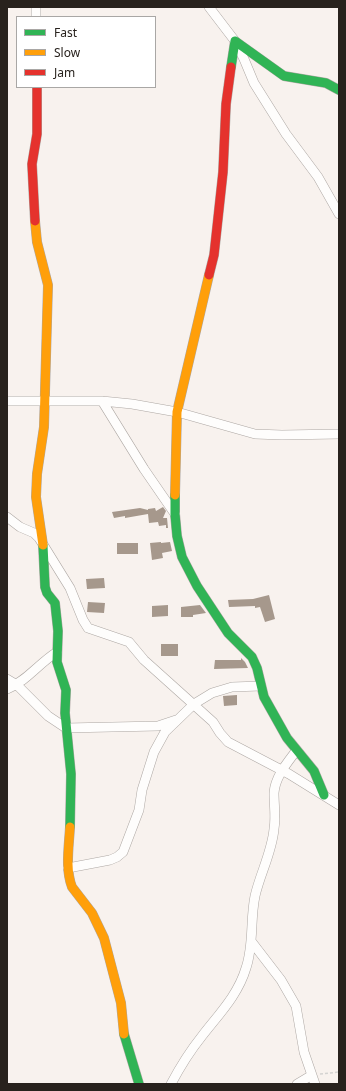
<!DOCTYPE html>
<html>
<head>
<meta charset="utf-8">
<style>
  body { margin:0 }
  #map { position:relative; width:346px; height:1091px; overflow:hidden; background:#f8f2ee; font-family:"Noto Sans",sans-serif }
  canvas { display:block }
  .frame { position:absolute; inset:0; border:8px solid #28221d; pointer-events:none }
  .legend { position:absolute; left:16px; top:16px; width:140px; height:72px; box-sizing:border-box; background:#fff; border:1px solid #a9a7a5; margin:0; padding:5px 7px; list-style:none; font-size:12px; color:#28221d }
  .legend li { display:flex; align-items:center; gap:8px; height:20px }
  .legend b { width:20px; border:1px solid #a9a7a5 }
</style>
</head>
<body>
<div id="map">
<canvas width="346" height="1091"></canvas>
<div class="frame"></div>
<ul class="legend">
<li><b style="height:5px;background:#30b455"></b>Fast</li>
<li><b style="height:5px;background:#ff9f0a"></b>Slow</li>
<li><b style="height:5px;background:#e5322d"></b>Jam</li>
</ul>
</div>
<script>
const ctx = document.querySelector('canvas').getContext('2d');
ctx.lineJoin = 'round';
function paint(path, color) {
  ctx.fillStyle = color;
  ctx.fill(path, 'evenodd');
}
function stroke(path, color, width, dash) {
  ctx.strokeStyle = color;
  ctx.lineWidth = width;
  ctx.lineCap = dash ? 'butt' : 'round';
  ctx.setLineDash(dash || []);
  ctx.stroke(path);
}
paint(new Path2D(`
  M163,507L166,511L163,518H167L168,528H166V525L159,526L158,522L149,523L148,514L125,518V516L114,518L112,512L140,508L148,510V509L155,508L156,511Z
  M161,542V543L170,542L172,551L162,553L163,558L152,560L150,543Z
  M117,543H138V554H117Z
  M104,578L105,588L87,589L86,579Z
  M269,595L275,619L265,622L260,607L255,608V606L229,607L228,600L253,599Z
  M88,602L105,603L104,613L87,612Z
  M168,605V616L152,617V606Z
  M200,605L206,613L193,615V617H181V607Z
  M161,644H178V656H161Z
  M241,658L245,662L248,668L214,669L215,660H241Z
  M237,695V705L224,706L223,696Z`), '#a6988c');
const street = new Path2D(`
  M36,7V17
  M209,7L235,41L244,59L254,83L286,134L318,177L339,214
  M7,401H102L132,404L177,412L255,434L282,435L339,434
  M102,401L144,469L175,514
  M7,517L20,527L34,533L39,538L70,588L83,620L88,628L129,642L144,660L213,722L220,733L228,742L289,774L339,805
  M7,679L17,685L48,716L66,728L158,726L176,720
  M7,689C27,681 39,663 57,652
  M68,868L110,860L117,857L123,852L139,810L142,790L154,752L165,732L194,704L212,693L232,687L260,686
  M251,941L281,980L296,1006L304,1052L315,1084
  M171,1084C180,1067 190,1051 202,1036C219,1014 238,995 246,968C254,945 250,920 255,896C260,874 272,852 274,829C276,817 274,805 274,793C275,777 287,763 296,751
  M297,1084L312,1075`);
const fast = new Path2D(`
  M231,67L235,41L284,76L326,83L339,90
  M175,495V514L177,536L182,557L197,586L228,633L252,657L257,668L264,697L287,738L314,771L324,795
  M43,545L45,587L47,593L55,603L58,631L57,662L66,690L65,713L71,774L70,827
  M124,1034L139,1084`);
const slow = new Path2D(`
  M35,221L37,242L48,285L44,427L37,474L36,497L43,545
  M175,495L177,412L209,275
  M70,827C69,846 65,869 72,887L92,913L104,938L121,1003L124,1034`);
const jam = new Path2D(`
  M35,221L32,164L37,134V87
  M209,275L214,255L223,172L226,104L231,67`);
stroke(street, '#ada7a3', 10);
stroke(fast, '#ada7a3', 10);
stroke(slow, '#ada7a3', 10);
stroke(jam, '#ada7a3', 10);
stroke(new Path2D(`
  M320,1074L339,1072`), '#d4d3d1', 1.5, [3, 2]);
stroke(street, '#fefdfc', 9);
stroke(fast, '#30b455', 9);
stroke(slow, '#ff9f0a', 9);
stroke(jam, '#e5322d', 9);
</script>
</body>
</html>
